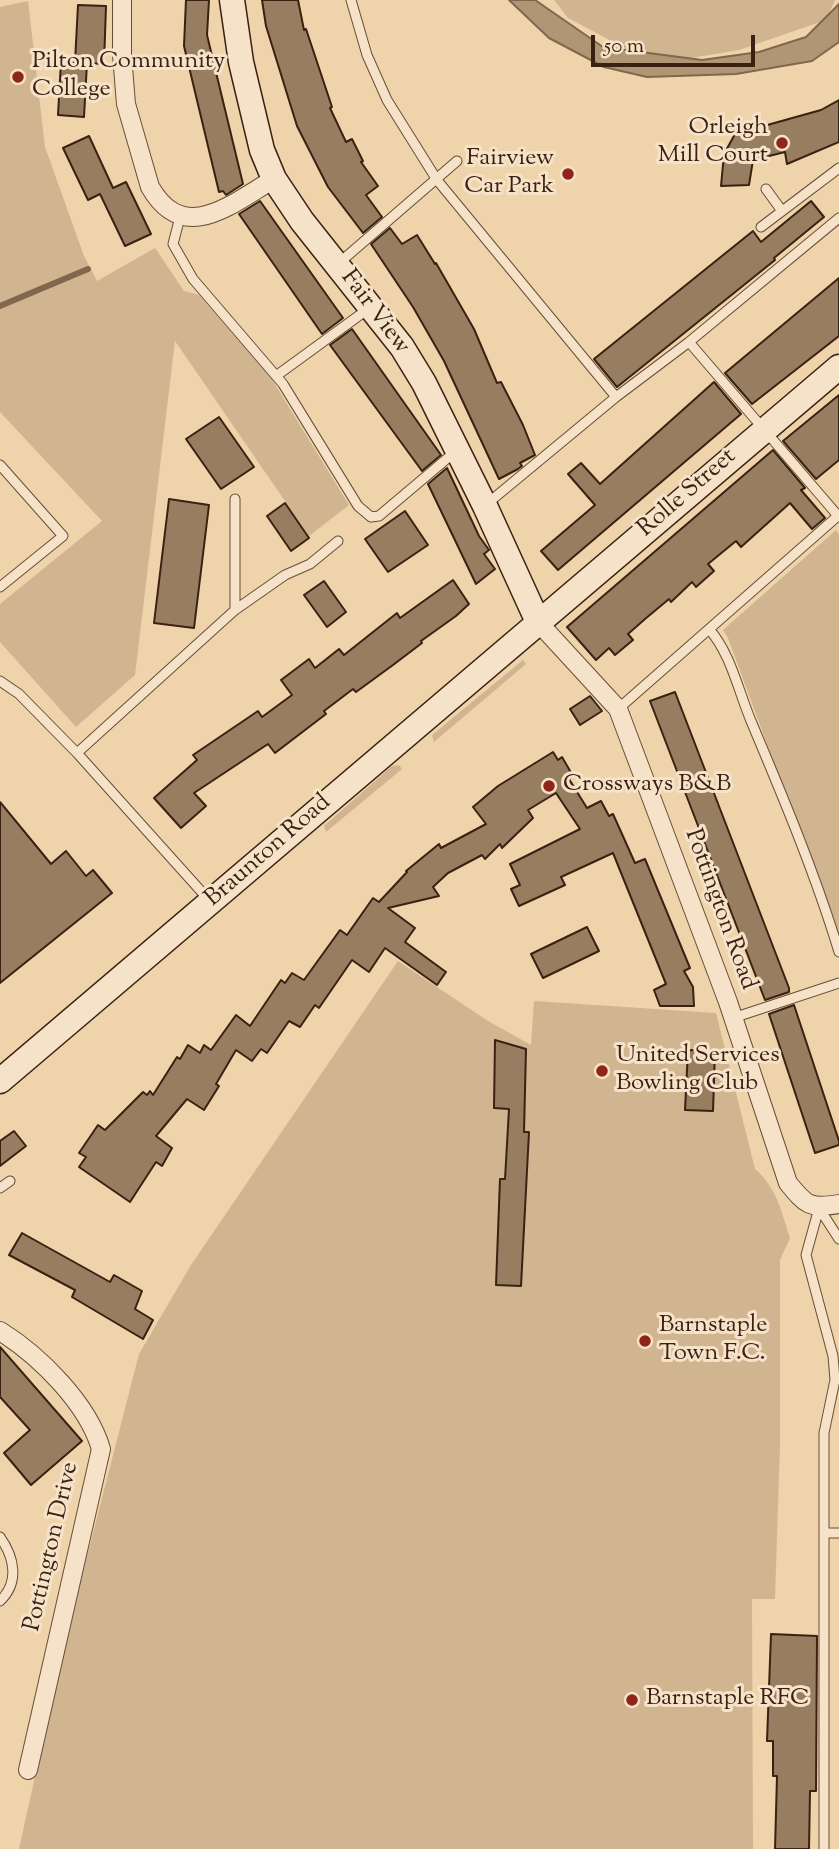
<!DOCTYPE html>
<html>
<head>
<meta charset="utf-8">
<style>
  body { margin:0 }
  #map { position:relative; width:839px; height:1849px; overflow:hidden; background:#efd3aa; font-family:"Sorts Mill Goudy",serif }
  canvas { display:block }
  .scale { position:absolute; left:591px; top:35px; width:164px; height:32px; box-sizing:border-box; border:4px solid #3a2111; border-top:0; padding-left:9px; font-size:21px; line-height:24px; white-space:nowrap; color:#3a2111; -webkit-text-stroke:5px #f5e2c8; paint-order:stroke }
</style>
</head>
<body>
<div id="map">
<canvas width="839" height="1849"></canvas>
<div class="scale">50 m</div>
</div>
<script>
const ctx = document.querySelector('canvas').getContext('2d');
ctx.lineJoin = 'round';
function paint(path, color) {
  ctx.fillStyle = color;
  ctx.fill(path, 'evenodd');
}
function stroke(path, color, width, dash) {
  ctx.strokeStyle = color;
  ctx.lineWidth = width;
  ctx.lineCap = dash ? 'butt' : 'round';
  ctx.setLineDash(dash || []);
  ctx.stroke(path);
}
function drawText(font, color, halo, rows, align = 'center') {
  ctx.font = font + ' "Sorts Mill Goudy",serif';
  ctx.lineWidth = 6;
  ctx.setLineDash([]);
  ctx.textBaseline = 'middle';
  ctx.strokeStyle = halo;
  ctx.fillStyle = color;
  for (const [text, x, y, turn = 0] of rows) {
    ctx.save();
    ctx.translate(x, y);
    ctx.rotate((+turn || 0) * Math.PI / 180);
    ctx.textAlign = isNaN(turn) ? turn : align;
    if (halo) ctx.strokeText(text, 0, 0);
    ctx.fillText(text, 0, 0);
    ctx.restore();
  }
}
paint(new Path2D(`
  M554,0H835L826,20L739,50L655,64L568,18Z
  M28,1L45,147L84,256L97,281L155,248L184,291L199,295L271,378L349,505L309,536L175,341L135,675L76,727L0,642V604L102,521L0,412V7Z
  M836,530L839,534V935H837L728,638L723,630Z
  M523,660L526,664L434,742L432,735Z
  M399,765L402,769L326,832L324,826L392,766Z
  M398,961L488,1021L531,1045L534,1001L716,1013L755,1169C777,1188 781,1211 790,1238L780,1260V1444L775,1599H752L753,1849H19L64,1646L139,1354L191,1265Z`), '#d0b590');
const water = new Path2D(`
  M509,0H535L603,47L702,60L759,52L806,37L839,4V42L812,61L736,74L647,77L604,67L549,38Z`);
paint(water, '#b19676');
stroke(water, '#81674e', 2);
stroke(new Path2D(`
  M0,306L88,269`), '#81674e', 6);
const building = new Path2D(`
  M186,0H209L207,35L243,184L226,195L223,191L219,192L184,46Z
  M262,0H298L304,30L306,29L332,107L330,108L346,142L352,139L363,161L361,162L378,186L366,195L382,217L363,233L328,187L297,126L266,26Z
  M78,5L106,6L104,64L87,63L84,117L58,115L61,62L86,63L75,62Z
  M839,100V142L787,164L785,152L753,160L749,185L721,186L724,154L735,134L821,110Z
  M89,136L113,188L126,182L151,234L125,246L100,194L88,200L63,148Z
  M260,201L343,318L322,334L239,214Z
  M811,201L824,217L774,258L775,260L617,387L594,359L753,231L761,242Z
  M390,228L402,244L417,235L435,264L436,263L474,329L497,383L501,382L523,425L535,455L520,463L522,466L518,469L499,479L444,361L413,307L371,244Z
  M839,278V336L752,404L725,373Z
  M352,329L441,455L422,471L330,345Z
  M714,382L741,414L558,570L541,551L595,505L568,474L581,463L600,484Z
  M839,395V460L816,479L783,441Z
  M219,417L254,467L221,489L186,439Z
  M773,450L805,488L801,490L825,518L812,529L790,503L741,547L736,541L708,564L714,571L696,587L692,582L671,602L669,599L645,619L628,634L633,640L615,655L609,648L596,660L567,627Z
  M447,468L479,536L489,550L484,554L495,569L476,584L428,484Z
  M169,499L209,505L194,628L154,623Z
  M285,503L309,538L291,551L267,516Z
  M405,511L428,545L388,572L365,539Z
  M453,580L469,604L456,616L421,641L422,643L393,665L356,692L353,689L324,711L326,714L275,753L268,744L194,793L206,806L181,828L154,798L197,760L193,755L258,711L262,717L292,695L281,680L309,659L315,668L339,649L344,655L397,613L400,618Z
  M324,581L346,612L327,627L304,595Z
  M675,692L789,988V992L765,1000L650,701Z
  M590,696L602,711L580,725L570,709Z
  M553,752L558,760L562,757L573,776L569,779L587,808L601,801L609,816L613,814L635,863L645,859L690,968L684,971L693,987L694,1006H660L654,990L666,984L613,853L561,877L565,885L519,906L511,889L520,885L510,864L580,829L556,793L528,810L533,818L502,848L500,844L485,859L482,855L448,873L433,887L439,896L388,908L415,928L405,942L446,972L437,985L385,948L369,972L352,960L319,1008L315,1005L300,1027L289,1021L267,1053L261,1049L252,1061L236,1050L216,1084L219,1086L204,1110L187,1099L156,1136L172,1148L162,1166L156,1162L130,1202L79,1167L86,1157L79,1153L98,1125L105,1130L143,1092L147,1095L150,1091L153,1095L177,1057L180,1059L188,1045L200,1053L204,1045L211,1050L236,1015L250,1026L281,980L285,983L292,973L304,980L340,930L347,935L373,898L379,902L407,872L406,871L439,844L441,848L486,824L473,807L498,786Z
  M0,802L51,864L66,851L86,876L93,870L112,893L0,983Z
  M587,927L599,951L543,978L531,954Z
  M794,1005L839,1141V1145L815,1153L769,1014Z
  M495,1040L526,1049L524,1132H529L521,1286L496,1285L500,1179H505L509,1109L494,1108Z
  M688,1050L715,1051L713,1111L685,1110Z
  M14,1131L26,1146L0,1166V1141Z
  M22,1233L110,1282L114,1275L142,1291L135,1309L153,1320L143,1339L72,1297L75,1290L9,1255Z
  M0,1347L82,1441L31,1485L4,1453L30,1430L0,1397Z
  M771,1634L817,1636L816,1791H810L809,1849H775L777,1776H773V1741H767Z`);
paint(building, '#987e61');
stroke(building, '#3a2111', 2);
const lane = new Path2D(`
  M351,0L367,55L387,100L437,180L616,397L689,342L839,218
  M766,189L782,211
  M180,217L173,244L193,279L283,384L358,506L371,517L379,516L456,451
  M761,227L839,168
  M339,263L457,161
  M689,342L839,517
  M276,376L368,309
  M0,465L63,536L0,587
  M488,503L616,397
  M235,610L285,575L310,564L338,541
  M709,629C731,654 738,690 751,721C783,797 815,873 839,952
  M0,681L19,694L77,753L208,899
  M618,709L839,515
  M77,753L235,610V499
  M733,1018L839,983
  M0,1188L10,1181
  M819,1208L806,1255L833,1356L835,1380L824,1433V1849
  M819,1208L839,1239
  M824,1533H839
  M0,1537C14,1557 20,1582 0,1601`);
const street = new Path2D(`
  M122,0V55L126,104L150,187C184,246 231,204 274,179
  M538,622L618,709L728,1002L788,1183C806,1205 809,1209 839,1204
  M0,1331C40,1356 88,1404 101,1449L28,1770`);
const secondary = new Path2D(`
  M232,0L241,62L262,150L274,179L302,221L402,347L424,383L485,506L538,622
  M0,1081L839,367`);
stroke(lane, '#674e37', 11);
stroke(street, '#674e37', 20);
stroke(secondary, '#3a2111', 27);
stroke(lane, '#f5e2c8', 9);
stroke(street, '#f5e2c8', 18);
stroke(secondary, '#f5e2c8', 24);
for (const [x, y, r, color] of [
  [18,77,7,"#8f2418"],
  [782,143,7,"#8f2418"],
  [568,174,7,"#8f2418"],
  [549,786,7,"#8f2418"],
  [602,1071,7,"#8f2418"],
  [645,1341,7,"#8f2418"],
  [632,1700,7,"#8f2418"]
]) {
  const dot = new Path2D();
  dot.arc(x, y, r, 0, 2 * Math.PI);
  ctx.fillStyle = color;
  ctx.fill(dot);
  stroke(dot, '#f5e2c8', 2.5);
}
drawText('24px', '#3a2111', '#f5e2c8', [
  ["Pilton Community",32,63],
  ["College",32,91],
  ["Orleigh",768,129,"right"],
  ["Mill Court",768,157,"right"],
  ["Fairview",554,160,"right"],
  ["Car Park",554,188,"right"],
  ["Crossways B&B",563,786],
  ["United Services",616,1057],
  ["Bowling Club",616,1085],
  ["Barnstaple",659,1327],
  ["Town F.C.",659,1355],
  ["Barnstaple RFC",646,1700]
], 'left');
drawText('24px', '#3a2111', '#f5e2c8', [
  ["Fair View",374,313,53],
  ["Rolle Street",688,494,-41],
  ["Braunton Road",269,852,-41],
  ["Pottington Road",719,910,70],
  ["Pottington Drive",53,1547,-77]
]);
</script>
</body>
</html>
